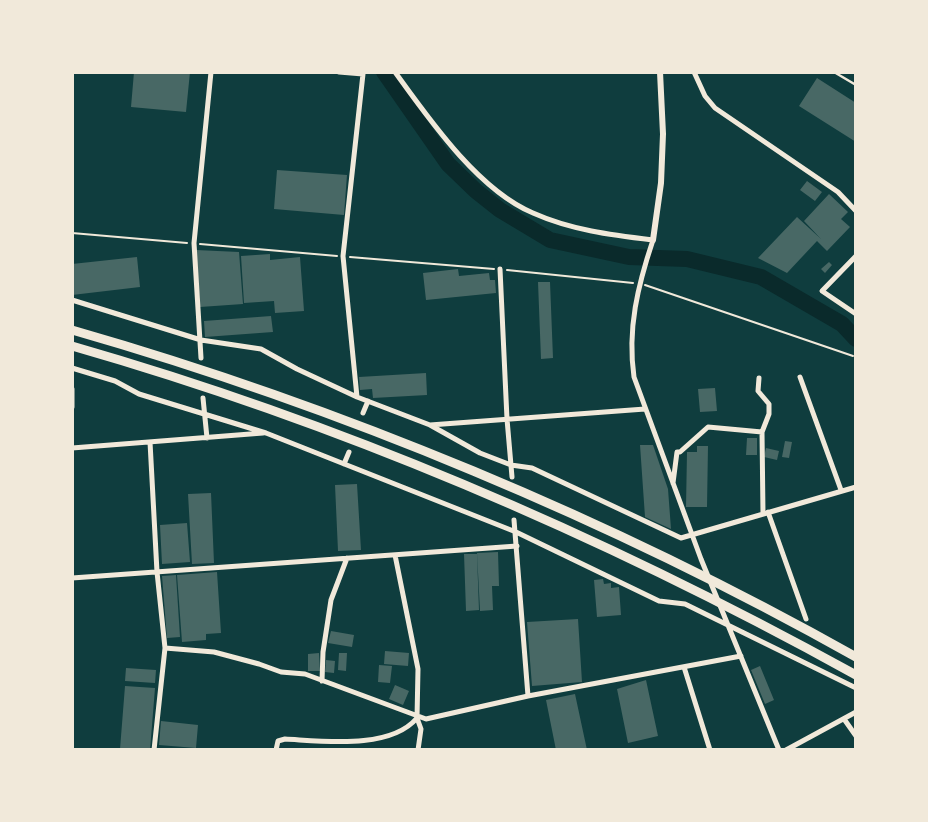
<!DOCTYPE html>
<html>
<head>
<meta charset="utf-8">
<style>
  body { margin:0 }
  #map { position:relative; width:928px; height:822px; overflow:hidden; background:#0f3d3e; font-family:"PT Sans",sans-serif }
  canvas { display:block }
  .frame { position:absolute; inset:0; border:74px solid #f1e9da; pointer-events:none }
</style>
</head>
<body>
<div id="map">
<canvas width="928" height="822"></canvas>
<div class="frame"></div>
</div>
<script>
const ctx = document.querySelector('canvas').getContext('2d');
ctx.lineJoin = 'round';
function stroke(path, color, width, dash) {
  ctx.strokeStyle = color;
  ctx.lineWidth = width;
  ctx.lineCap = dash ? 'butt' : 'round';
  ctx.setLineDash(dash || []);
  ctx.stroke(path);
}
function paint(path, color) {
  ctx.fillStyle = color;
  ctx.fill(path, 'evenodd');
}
stroke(new Path2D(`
  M384,72L448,164L476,191L500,210L550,240L629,257L687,259L761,277L842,324L856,339`), '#0a2a2b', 16);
paint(new Path2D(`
  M134,72H190L186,112L131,107Z
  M817,78L856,103V142L799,106Z
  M277,170L347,175L344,215L274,209Z
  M807,181L822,192L815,201L800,190Z
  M829,194L848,212L841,219L850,227L827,251L817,241L787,273L758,258L797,217L821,239L804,221Z
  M196,250L239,252L243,304L200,307Z
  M270,254V260L300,257L304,311L275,313L274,301L244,303L241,256Z
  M137,257L140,287L72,295V264Z
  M829,262L832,265L825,273L821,269Z
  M458,269L459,276L489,273L490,280H495L496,293L426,300L423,273Z
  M538,282H550L553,358L541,359Z
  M271,316L273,332L205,337L204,321Z
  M426,373L427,395L373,398L372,389L360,390L359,377Z
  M715,388L717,411L700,412L698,389Z
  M747,438H757V455H746Z
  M785,441L792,442L789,458L782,457Z
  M640,445H653L668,489L671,529L645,517Z
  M697,446H708L707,507H686L687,452H697Z
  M766,448L779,451L777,460L764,457Z
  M357,484L361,550L338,551L335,485Z
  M211,493L214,563L192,564L188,494Z
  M187,523L190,562L162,564L160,525Z
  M498,552L499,586H492L493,610L480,611L477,553Z
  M464,554H477L479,610L466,611Z
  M217,572L221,633L206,634V640L182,642L177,575Z
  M176,575L180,637L167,638L162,576Z
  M603,579L604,584L611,583V588L619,587L621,615L597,617L594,580Z
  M578,619L582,682L532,686L527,622Z
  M331,631L354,635L352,647L328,643Z
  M385,651L409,653L408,666L384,664Z
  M319,653L320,671H308V654Z
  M339,653H347L346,671L338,670Z
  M326,660L335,661L334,673L325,672Z
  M379,665L392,666L390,683L378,682Z
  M760,666L774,700L765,704L751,670Z
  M126,668L156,670L155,683L125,681Z
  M646,680L658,736L628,743L617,689Z
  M395,685L409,691L403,705L389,699Z
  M125,686L155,688L150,750L120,749Z
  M575,694L587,750H556L546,700Z
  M161,721L198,725L196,748L159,745Z`), '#486865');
stroke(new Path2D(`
  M72,233L187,243
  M200,244L337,256
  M350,257L494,269
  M507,270L633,283
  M645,285L853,356`), '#f1e9da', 2);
stroke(new Path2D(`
  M834,72L856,85`), '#f1e9da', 2.5);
stroke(new Path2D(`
  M339,72L363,74L343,256L357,397
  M395,72C429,119 478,190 533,213C571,230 611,235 653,240C638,285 627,329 634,377L701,559L779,750
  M694,72L705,96L715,108L838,192L856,211
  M856,256L822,291L856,314
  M500,269L507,419L512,477
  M72,300L201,340L261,349L297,369L357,397L430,425L480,453L511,465L532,468L681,538L856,487
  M201,358L194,243L211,72
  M72,368L115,381L139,394L266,433L516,532L659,601L685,604L856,688
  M800,377L841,490
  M759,378L758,391L769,404V414L762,432L763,514
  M72,389V407
  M203,398L207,438
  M363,413L368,401
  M430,425L645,409
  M150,442L157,572L165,648L154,750
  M72,448L263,433
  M344,464L349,452
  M673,483L677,452H680L708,427L762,432
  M768,512L806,619
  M514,520L528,696
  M395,555L418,669L417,718L421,729L418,750
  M72,578L517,546
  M165,648L214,652L259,664L281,672L305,674L426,719L528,696L741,656
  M684,667L710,750
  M322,681L323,652L331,600L347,558
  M844,719L856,736
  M276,750L278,741L285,739C323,741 390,750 417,718
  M786,750L856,712`), '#f1e9da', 5);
stroke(new Path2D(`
  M653,240L661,183L663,134L660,72`), '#f1e9da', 6);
stroke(new Path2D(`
  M72,330C341,407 612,520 856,657
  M72,346C344,424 608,538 856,675`), '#f1e9da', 9);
</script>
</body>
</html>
